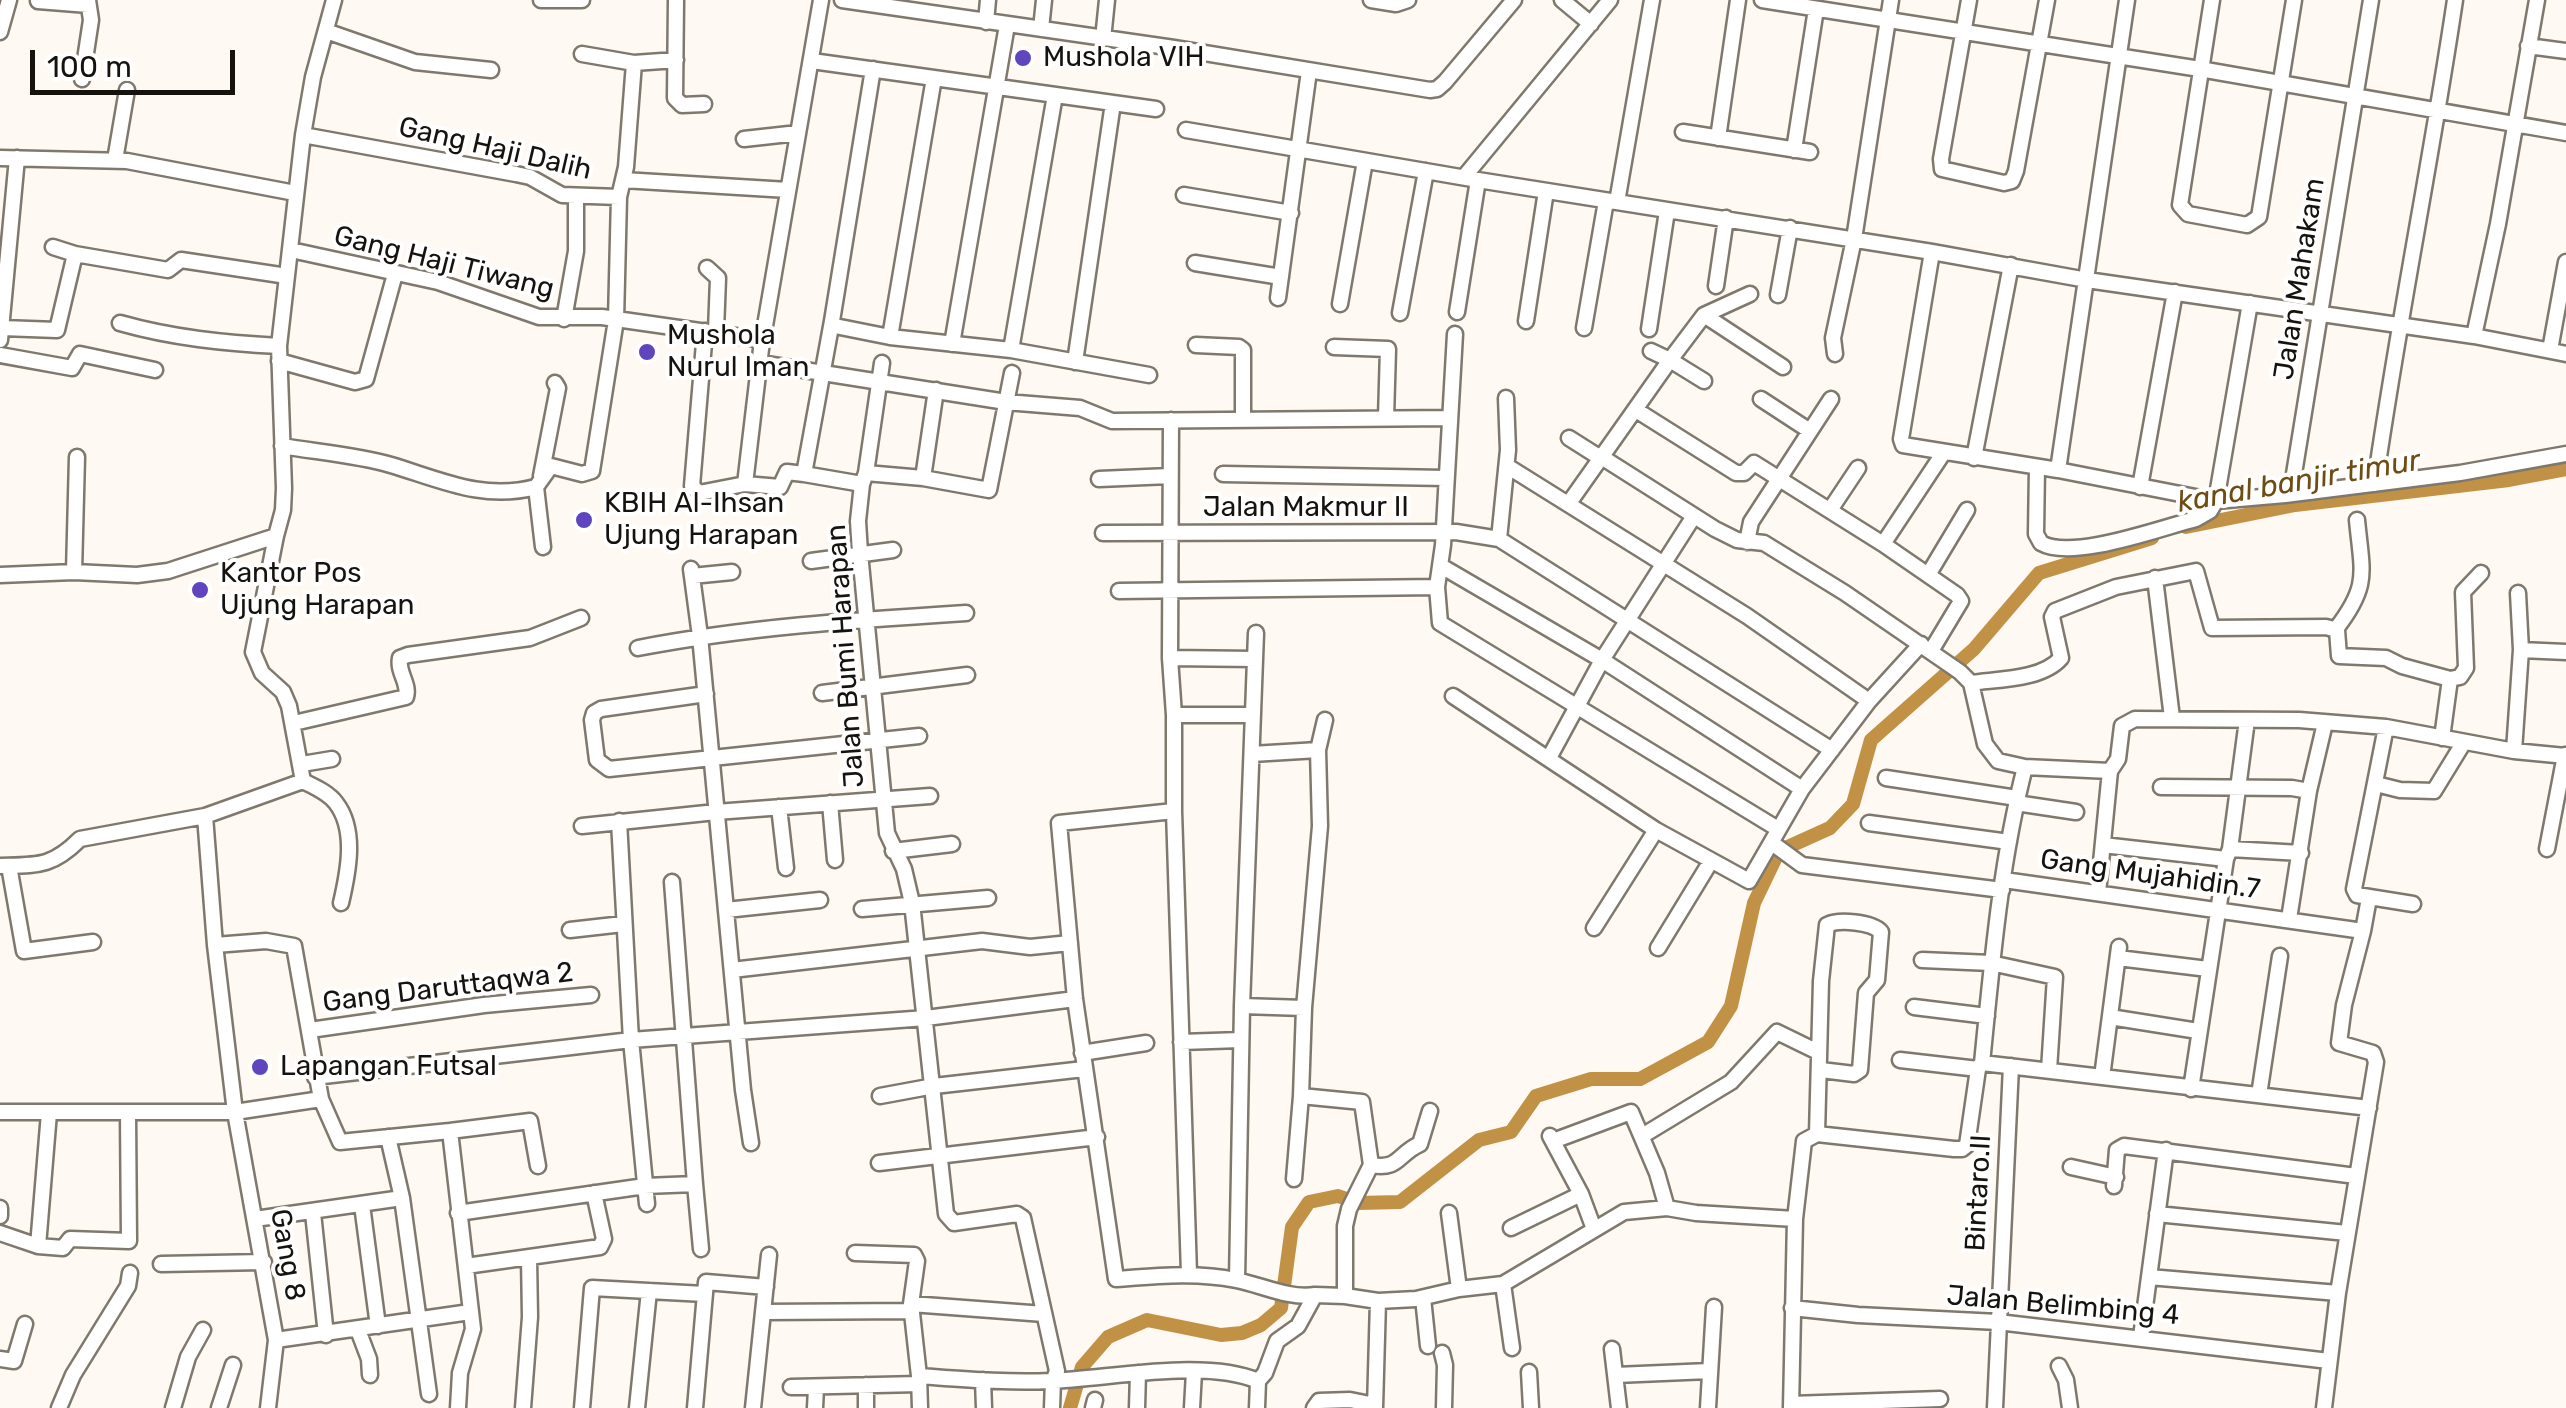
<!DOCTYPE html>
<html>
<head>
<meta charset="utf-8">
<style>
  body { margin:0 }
  #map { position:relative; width:2566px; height:1408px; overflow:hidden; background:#fef9f2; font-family:Rubik,sans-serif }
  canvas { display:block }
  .scale { position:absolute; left:30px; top:50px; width:205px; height:45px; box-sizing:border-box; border:5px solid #16130f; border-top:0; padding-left:12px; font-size:30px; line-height:35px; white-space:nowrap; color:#16130f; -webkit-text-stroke:8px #fff; paint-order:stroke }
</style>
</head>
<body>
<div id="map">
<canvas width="2566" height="1408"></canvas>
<div class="scale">100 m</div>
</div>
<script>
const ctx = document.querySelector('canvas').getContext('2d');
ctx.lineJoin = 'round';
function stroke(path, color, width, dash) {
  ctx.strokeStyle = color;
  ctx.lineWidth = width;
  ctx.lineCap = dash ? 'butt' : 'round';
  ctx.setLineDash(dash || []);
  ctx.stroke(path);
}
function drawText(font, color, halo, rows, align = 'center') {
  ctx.font = font + ' Rubik,sans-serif';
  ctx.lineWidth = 8;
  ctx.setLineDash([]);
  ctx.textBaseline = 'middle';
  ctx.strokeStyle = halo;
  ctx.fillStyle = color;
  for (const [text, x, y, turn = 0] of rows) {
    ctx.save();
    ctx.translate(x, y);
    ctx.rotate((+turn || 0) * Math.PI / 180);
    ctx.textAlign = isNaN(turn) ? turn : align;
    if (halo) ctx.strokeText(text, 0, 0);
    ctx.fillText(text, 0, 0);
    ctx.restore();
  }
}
stroke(new Path2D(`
  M2186,527L2295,505L2509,480L2566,469
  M1070,1408L1082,1367L1108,1337L1147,1320L1221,1335L1242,1333L1261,1325L1281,1308L1292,1227L1309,1202L1338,1196L1358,1203L1400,1202L1479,1140L1511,1132L1536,1096L1591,1079H1640L1708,1042L1731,1006L1754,903L1779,851L1830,828L1853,804L1871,740L1974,649L2039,573L2152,538`), '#c19245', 14);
const minor = new Path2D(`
  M541,0H582
  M676,0L675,98L682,105L704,104
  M842,0L1174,48L1430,90L1437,89L1445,82L1514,0
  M1371,0L1396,4L1408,0
  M1562,0L1591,24
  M1762,0L2200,69L2566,133
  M1969,0L1941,159L1942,169L2004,183L2012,181L2016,171L2047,0
  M2212,0L2180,205L2188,214L2247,225L2259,217L2294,0
  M38,1L88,5
  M986,22L988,0
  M1041,29L1044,0
  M326,31L415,62L491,70
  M0,32L9,0
  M1103,39L1107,0
  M2528,46L2566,51
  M582,54L634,63
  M812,61L1156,109
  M873,69L832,321L835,326L890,337L1011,350L1149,375
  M82,79L91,20L88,0
  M1186,130L1478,180L1932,252L2087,280L2474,336L2566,354
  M1683,132L1810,152
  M303,135L516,174L530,177L562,195L619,197
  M1718,138L1738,0
  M744,139L798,133
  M1794,150L1816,9
  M0,158L127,161L295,193
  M115,160L127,90
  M1464,177L1610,0
  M623,180L788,190
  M1184,195L1291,213
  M1617,202L1652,0
  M53,247L75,254
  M291,250L438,282L539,317H602L763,340
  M1932,252L1901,439L1903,445L2058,470L2216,501L2250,303
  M1195,263L1281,277
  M707,268L718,278L716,331
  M1716,286L1726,218
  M1778,295L1790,228
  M1278,298L1309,71
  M1340,304L1365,161
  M1457,312L1478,180
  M1400,313L1426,171
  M1704,315L1783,367
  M564,319L576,251V197
  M832,321L804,474L862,484
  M1526,321L1546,191
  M120,323C173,338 224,343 279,346
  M2,328L57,330L75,254L168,270L181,260L287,276
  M1584,328L1606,201
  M1649,329L1667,211
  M705,331L692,486L699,493L745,484L761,349L821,0
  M1455,334L1443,545L1437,587L1440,623L1778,829
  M2474,336L2498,224L2537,0
  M890,337L934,78
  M0,340L17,158
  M952,344L1007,25
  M1196,345L1239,347L1243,350V418
  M1334,347L1388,349L1386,418
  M1011,350L1055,95
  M2550,350L2566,262
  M1651,351L1670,360L1704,315L1750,294
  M1835,354L1833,338L1854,239L1891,0
  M0,355L72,368L80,354L155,370
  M279,361L355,382L366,379L395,274
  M1075,362L1113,103
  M760,363L1006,402L1080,408L1112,421L1450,418
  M882,363L866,473L862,484L858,521L860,553L887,833L904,869L912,903L946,1214L954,1223L1017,1214L1023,1218L1057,1371L1053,1381L1052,1408
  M1761,399L1810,431
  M1636,410L1736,473H1744L1754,463L1883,544
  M1171,420L1170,658L1174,715V811L1189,1273
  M1569,438L1599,457
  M282,446C317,452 356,455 391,465C441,480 483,501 536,487L551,466L582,474L592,471L616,320L619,197L626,167L634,63L676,60
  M1600,456L1715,529L1737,540L1764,543L1845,593L1960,672L1971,683L1985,744L1998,761L2025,767L2110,771L2118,759L2122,726L2135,719L2299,720L2386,727L2514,751L2566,756
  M1974,458L2011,265
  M1507,466L1747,616L1869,701
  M2037,467L2036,534L2041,543C2072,561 2160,528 2196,519L2210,511L2216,501L2285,495L2293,480L2371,0
  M2058,470L2127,0
  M866,473L923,478L936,390
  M1223,474L1446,478
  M541,476L558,388L555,383
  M923,478L989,490L1012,373
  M1099,479L1170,476
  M745,484L780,487L787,472L804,474
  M2375,484C2398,322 2431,162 2455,0
  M536,487L543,547
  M2140,487L2175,292
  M2285,495L2460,473L2566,454
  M1569,503L1670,360L1704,381
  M1830,510L1858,468
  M1103,533L1456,532L1499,539L1832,750
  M276,536L253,652L262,673L283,692L289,706L303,781
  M1499,539L1508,450L1506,398
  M1747,542L1751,522L1831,399
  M811,561L893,550
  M1441,566L1602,660L1802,789
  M691,569L700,636L743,1090L751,1143
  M74,572L77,457
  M0,575L74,572L137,575L168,571L276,536L283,510L284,488L279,346L303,135L313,77L334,0
  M1928,575L1967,510
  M692,576L732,572
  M2155,578L2172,718
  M1119,591L1437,587
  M2336,629C2370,585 2362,573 2357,520
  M638,648C746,627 856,620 966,613
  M2521,650L2566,652
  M1931,651L1961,601L1957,595L1883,544L1944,452
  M1170,658L1255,659
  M1971,683C1998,679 2042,680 2061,658L2052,617L2055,611L2116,587L2196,571L2212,628L2326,627L2337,630L2339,656L2386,658L2402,666L2450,679
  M822,693L967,675
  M706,694L601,709L594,713L592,720L597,760L609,769L919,736
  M1453,696L1656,830L1749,881L1802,789L1869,701L1921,644
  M1174,715H1253
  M294,723L406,697C410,684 397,672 400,658L408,655L530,638L581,618
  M2386,727L2354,889L2357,895L2413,904
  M2442,738L2450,679L2460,677L2466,668L2463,592L2481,573
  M2514,751L2521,650L2518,593
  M1252,754L1318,750L1325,720
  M1549,758L1602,660L1694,516
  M302,764L332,759
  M1886,778L2017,798
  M303,781C314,787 328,792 336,803C357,830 348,873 341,903
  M2376,784L2400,790L2434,791L2464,742
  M2161,787L2292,788L2309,791
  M830,803L835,860
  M2016,803L2076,812
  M779,807L786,868
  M1174,811L1059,823L1075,999L1116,1279C1157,1276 1196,1272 1236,1280C1262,1285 1288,1299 1315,1295
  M205,816L215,945L235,1112L276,1340L268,1408
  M619,821L631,1040L647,1204
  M1869,823L2009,842
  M582,826L716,812L930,796
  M1772,843L1802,865L2002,890
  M2103,845L2226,859
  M2230,849L2301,853
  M2547,849L2565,755
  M893,851L952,844
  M0,866C38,865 52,867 80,839L205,816L303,781
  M9,866L24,951L93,942
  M2004,880L2363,931L2344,1005L2339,1043L2373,1053L2376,1062L2338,1293L2324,1408
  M2098,893L2110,771
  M862,909L988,898
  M726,910L820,900
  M2289,919L2309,791L2325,723
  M1594,928L1656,830
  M570,930L623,924
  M2363,931L2369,898
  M215,945L266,941L294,946L321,1099
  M1658,948L1711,861
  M2118,958L2208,969
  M1922,960L1991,963L2055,977L2049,1070
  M732,970L982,941L1030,947L1070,943
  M1242,1006L1304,1008L1301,1096L1362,1102L1371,1165L1349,1209L1345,1226V1296
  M1914,1007L1987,1016
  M1304,1008L1320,826L1318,750
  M2110,1017L2198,1031
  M310,1030L484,1005L591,995
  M1181,1042L1241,1040
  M1082,1053L1146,1043
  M1900,1060L1978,1069
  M1982,1063L2369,1108
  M315,1077L631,1040L926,1018L1075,999
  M2102,1077L2119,947
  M2191,1089L2226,859L2230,849L2247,720
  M2259,1095L2280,956
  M880,1096L934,1086L1084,1069
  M0,1112H235L321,1099L340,1142L450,1131L473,1329L460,1373L458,1408
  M450,1131L530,1121L538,1166
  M1817,1134L1821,981L1827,925C1839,919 1872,922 1881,932L1877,980L1866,993L1860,1070L1854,1074L1821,1070
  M1550,1136L1581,1194L1594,1229
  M1642,1136L1731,1082L1777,1032L1818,1052
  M388,1137L402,1198L429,1394
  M1553,1141L1631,1112L1657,1173L1667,1208
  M879,1163L1097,1137
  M1371,1165C1400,1170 1397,1154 1420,1144L1430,1111
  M2071,1167L2116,1177
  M1294,1179L1301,1096
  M695,1184L701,1249
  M2114,1186L2117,1150L2124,1146L2356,1176
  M362,1205L378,1326
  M0,1208V1216
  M313,1213L326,1335
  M458,1213L645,1186L695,1184L672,882
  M1449,1213L1459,1289
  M2157,1214L2347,1233
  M255,1219L402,1198
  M1511,1228L1581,1194
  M0,1233L38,1246L63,1248L70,1239L129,1241L128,1114
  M38,1246L49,1113
  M855,1253L914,1255L917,1261L911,1304L919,1376
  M161,1264L264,1262
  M466,1266L600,1247L604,1239L594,1193
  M2149,1277L2338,1293
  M1237,1280L1242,1006L1256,633
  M1503,1284L1512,1348
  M1423,1298L1428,1346
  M911,1304L1044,1314
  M1792,1308L1858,1315L1998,1322L2329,1361
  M763,1312L769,1255
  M358,1330L369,1359L370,1375
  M2141,1337L2166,1150
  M276,1340L470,1312
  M1612,1349L1619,1408
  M1442,1353L1445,1365L1444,1408
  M0,1359L14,1361L25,1324
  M2059,1366L2066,1380L2070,1408
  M1529,1372L1531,1408
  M1616,1375L1709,1371
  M983,1380L984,1408
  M791,1387L919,1384
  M1791,1404L1940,1399
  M59,1408L73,1375L128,1286L130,1273
  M173,1408L188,1357L203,1330
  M219,1408L233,1365
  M523,1408L530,1317L529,1258
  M582,1408L592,1288L705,1294
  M637,1408L649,1291
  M695,1408L706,1282L766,1287
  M753,1408L763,1312L912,1311
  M815,1408L816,1387
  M866,1408V1385
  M920,1408L919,1376C962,1379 1007,1383 1050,1381C1109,1379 1204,1358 1258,1381L1265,1373L1277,1341L1298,1326L1315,1295L1345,1296L1378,1301L1416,1299L1459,1289L1503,1284L1624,1212L1667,1208L1696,1213L1795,1219
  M1093,1408L1095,1400
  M1137,1408L1138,1373
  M1192,1408L1194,1372
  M1257,1408L1258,1381
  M1314,1408L1319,1401L1350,1400L1375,1405
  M1375,1408L1378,1301
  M1708,1408L1714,1307
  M1791,1408L1795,1219L1804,1141L1817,1134L1954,1149H1962L1967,1145L1978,1069L1982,1063C1992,964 2000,864 2025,767
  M1995,1408L2011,1066`);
stroke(minor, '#7f786d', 19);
stroke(minor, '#fff', 14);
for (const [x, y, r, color] of [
  [1023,58,10,"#5f45be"],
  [647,352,10,"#5f45be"],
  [584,520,10,"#5f45be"],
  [200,590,10,"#5f45be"],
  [260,1067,10,"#5f45be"]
]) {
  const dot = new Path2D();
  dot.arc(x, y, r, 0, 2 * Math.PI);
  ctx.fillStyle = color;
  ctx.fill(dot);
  stroke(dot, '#fff', 4);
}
drawText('28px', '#16130f', '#fff', [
  ["Mushola VIH",1043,58],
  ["Mushola",667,336],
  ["Nurul Iman",667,368],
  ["KBIH Al-Ihsan",604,504],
  ["Ujung Harapan",604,536],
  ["Kantor Pos",220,574],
  ["Ujung Harapan",220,606],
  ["Lapangan Futsal",280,1067]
], 'left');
drawText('28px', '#16130f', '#fff', [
  ["Gang Haji Dalih",495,149,13],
  ["Gang Haji Tiwang",444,263,14],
  ["Jalan Mahakam",2300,279,-81],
  ["Jalan Makmur II",1306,508],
  ["Jalan Bumi Harapan",846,656,-94],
  ["Gang Mujahidin.7",2150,875,8],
  ["Gang Daruttaqwa 2",448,988,-7],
  ["Bintaro.II",1979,1193,-87],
  ["Gang 8",287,1255,80],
  ["Jalan Belimbing 4",2063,1306,5]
]);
drawText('italic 30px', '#6e4d13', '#fff', [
  ["kanal banjir timur",2299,482,-10]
]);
</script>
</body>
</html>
